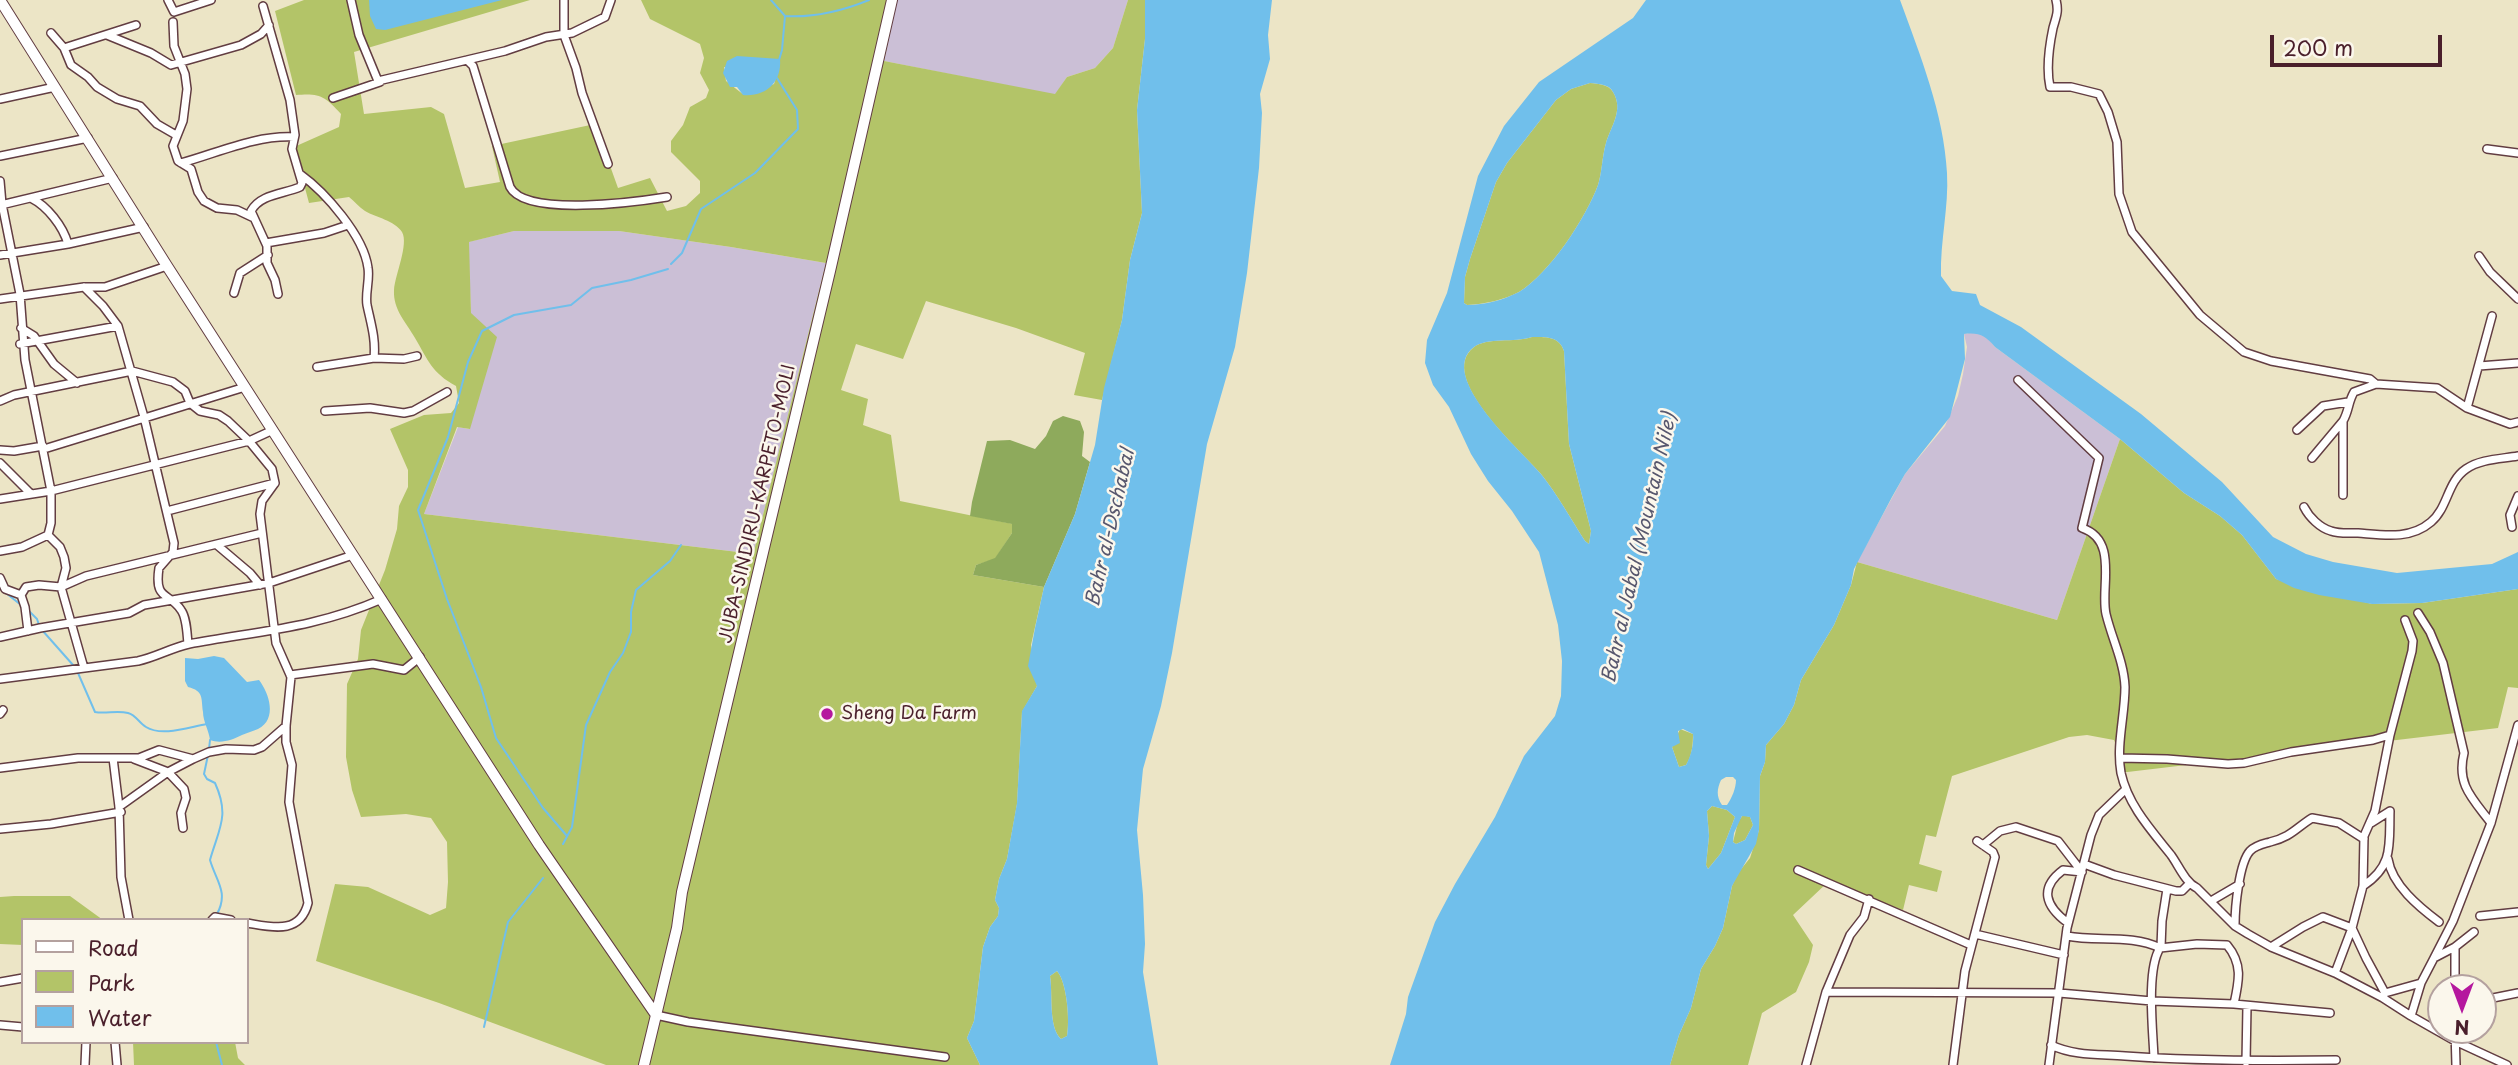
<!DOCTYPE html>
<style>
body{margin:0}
#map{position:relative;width:2518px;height:1065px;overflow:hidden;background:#ece5c6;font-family:"Playpen Sans",sans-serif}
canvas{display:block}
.legend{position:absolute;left:21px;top:918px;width:228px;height:126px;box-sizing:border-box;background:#fbf7ec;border:2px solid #b4a19f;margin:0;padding:9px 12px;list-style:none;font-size:21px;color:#4a1f2b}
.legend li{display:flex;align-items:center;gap:14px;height:35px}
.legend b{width:35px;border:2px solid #b4a19f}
.north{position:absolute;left:2427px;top:974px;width:70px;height:70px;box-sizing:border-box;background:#fbf7ec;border:2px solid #b4a19f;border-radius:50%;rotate:180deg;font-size:19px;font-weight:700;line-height:28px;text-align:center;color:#4a1f2b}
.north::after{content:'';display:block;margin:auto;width:24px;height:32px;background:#b5179e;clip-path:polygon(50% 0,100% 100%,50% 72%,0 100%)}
.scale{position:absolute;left:2270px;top:35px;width:172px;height:32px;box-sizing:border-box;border:4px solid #4a1f2b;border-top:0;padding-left:9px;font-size:21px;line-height:24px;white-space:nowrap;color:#4a1f2b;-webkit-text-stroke:5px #fbf7ec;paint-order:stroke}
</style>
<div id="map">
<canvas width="2518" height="1065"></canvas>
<ul class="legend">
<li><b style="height:9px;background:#fff"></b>Road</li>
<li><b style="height:19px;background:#b3c468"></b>Park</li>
<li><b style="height:19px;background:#70bfeb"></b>Water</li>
</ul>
<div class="north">N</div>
<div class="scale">200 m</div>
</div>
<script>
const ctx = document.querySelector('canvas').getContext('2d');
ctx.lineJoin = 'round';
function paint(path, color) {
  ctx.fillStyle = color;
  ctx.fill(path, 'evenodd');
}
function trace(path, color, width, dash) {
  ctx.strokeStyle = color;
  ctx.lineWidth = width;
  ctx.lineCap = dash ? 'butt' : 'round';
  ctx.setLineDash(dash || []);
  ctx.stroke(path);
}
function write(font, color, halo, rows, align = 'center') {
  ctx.font = font + ' "Playpen Sans",sans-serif';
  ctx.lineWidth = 5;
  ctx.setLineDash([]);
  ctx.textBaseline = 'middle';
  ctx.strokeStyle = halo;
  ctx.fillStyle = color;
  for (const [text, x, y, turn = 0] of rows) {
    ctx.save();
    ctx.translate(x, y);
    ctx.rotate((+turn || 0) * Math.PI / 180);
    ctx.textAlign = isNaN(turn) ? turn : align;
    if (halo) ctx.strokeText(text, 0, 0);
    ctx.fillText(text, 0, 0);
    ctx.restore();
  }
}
paint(new Path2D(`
 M897 0H1128L1113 48 1095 68 1067 77 1055 95 884 61Z
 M514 231H619L731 247 826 263 754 551 746 553 424 514 458 427 469 429 471 313 468 242Z
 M1974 332 1987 337 1995 347 2120 439 2057 620 1857 562 1905 474 1945 426 1958 396 1963 374 1967 347 1964 334Z`), '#cbbfd6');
paint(new Path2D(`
 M304 0H530L354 52 364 114 431 107 444 114 465 188 500 182 492 146 595 124 618 188 650 178 667 211 686 206 700 193V181L671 152V141L683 125 690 107 706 98 709 90 700 73 704 58 700 44 650 19 641 0H897L884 61 1055 94 1067 77 1095 68 1113 48 1128 0H1145V39L1137 110 1142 213 1130 260 1122 320 1102 400 1074 395 1085 353 1016 328 926 301 903 359 856 344 841 390 868 399 863 425 891 435 900 501 1013 524 1012 533 995 559 976 565 973 575 1044 587 1031 645 1037 686 1022 712 1017 804 1007 859 999 879 995 900 999 908 998 916 990 927 983 947 974 1021 967 1038 980 1065H606L439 1003 316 961 335 884 368 887 430 915 446 908 448 882 447 842 431 818 406 814 361 817 352 790 346 757 347 684 358 659 361 630 385 570 397 529 399 506 408 487V470L390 429 424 415 451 413 459 403 456 386C432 373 428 360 415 338 406 322 393 310 394 290 395 275 409 244 402 232 394 220 377 218 365 211 359 207 354 201 349 197L309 203 294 147 339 127 341 114C325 96 320 93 296 95L275 11ZM724 67 775 81 774 84 744 95 726 81ZM514 231H619L731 247 826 263 754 551 746 553 424 514 457 427 470 429 497 337 471 313 469 242Z
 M1590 83C1599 84 1608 84 1613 92 1624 110 1611 126 1606 143 1602 157 1602 172 1598 185 1586 218 1549 274 1519 292 1504 300 1485 304 1467 305L1464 303 1465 277 1470 259 1496 182 1507 163 1556 100 1571 89Z
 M1532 337C1546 337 1559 336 1564 351L1569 444 1591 531 1589 544 1585 541C1571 519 1557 494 1541 474 1523 452 1435 377 1474 347 1487 337 1514 343 1532 337Z
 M2120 439 2184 493 2220 516 2242 535 2276 579 2372 604 2422 603 2518 589V688L2508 687 2498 728 2119 773 2118 750 2114 740 2087 735 2069 737 1952 776 1936 837 1926 835 1919 864 1942 871 1937 892 1909 885 1903 910 1828 882 1793 915 1813 945 1809 962 1796 992 1762 1013 1748 1065H1670L1679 1035 1691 1008 1701 969 1715 946 1723 928 1732 886 1738 873 1750 858 1759 830 1760 776 1765 762 1766 745 1784 724 1794 705 1801 680 1834 625 1851 585 1857 562 2057 620Z
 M1680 729 1693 734C1693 745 1692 756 1686 765L1679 767 1672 747Z
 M1712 806 1727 810 1735 817 1721 853 1708 869 1706 865 1709 836 1707 811Z
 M1743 815 1750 817 1753 825 1745 840 1736 844 1733 842 1738 822Z
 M14 896H70L103 920H23V945L0 944V897Z
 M1057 971C1067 982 1070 1021 1067 1036L1061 1039C1048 1027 1053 993 1050 976Z
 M133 1042H235L238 1058 245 1065H134Z`), '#b3c468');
paint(new Path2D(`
 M1063 416 1080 421 1084 432 1082 456 1090 462 1075 514 1044 587 973 575 976 565 995 558 1012 533V524L970 516 972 502 987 441 1010 440 1035 449 1046 436 1053 421Z`), '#8eaa5c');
paint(new Path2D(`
 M369 0H502L385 30 376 29 370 16Z
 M1145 0H1272L1268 35 1270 59 1260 94 1262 113 1259 168 1247 273 1235 347 1207 444 1172 653 1161 706 1143 769 1137 830 1143 895 1145 944 1143 972 1158 1065H980L967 1038 974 1021 983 947 990 927 998 916 999 908 995 900 999 879 1007 859 1017 803 1022 711 1037 686 1028 666 1035 628 1044 587 1075 514 1095 445 1104 388 1122 320 1130 260 1142 213 1137 110 1145 39ZM1057 971C1067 982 1070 1021 1067 1036L1061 1039C1048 1027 1053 993 1050 976Z
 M1646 0H1900C1920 55 1944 114 1947 173 1949 207 1940 241 1941 276L1952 291 1976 294 1980 305 2021 327 2141 414 2222 482 2273 537 2306 554 2333 562 2397 573 2492 564 2518 552V589L2422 603 2372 604 2319 595 2294 588 2276 579 2242 535 2220 516 2184 493 2120 439 1995 347C1986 336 1979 332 1964 334L1965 359 1950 417 1905 474 1892 497 1854 569 1851 585 1834 625 1801 680 1794 705 1784 724 1766 745 1765 762 1760 776 1759 830 1756 844 1732 886 1723 928 1715 946 1701 969 1691 1008 1679 1035 1670 1065H1390L1406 1014 1408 997 1435 922 1455 884 1495 817 1524 756 1555 716 1561 696 1562 661 1558 625 1539 552 1512 511 1488 481 1471 454 1449 407 1433 385 1425 363 1427 340 1447 293 1478 176 1504 126 1539 82 1633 18ZM1590 83C1599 84 1609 84 1613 92 1624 110 1611 126 1606 143 1602 157 1602 172 1598 185 1586 218 1549 274 1519 292 1503 300 1485 305 1467 305L1464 303 1465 277 1470 259 1496 182 1507 163 1556 100 1571 89ZM1532 337C1546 337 1559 336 1564 351L1569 444 1591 531 1589 544 1585 541C1571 519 1557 494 1541 474 1523 452 1435 376 1474 347 1487 337 1514 343 1532 337ZM1683 729 1693 734C1694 744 1691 756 1686 765L1679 767 1672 747 1680 743 1678 731ZM1726 777H1733L1736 780C1736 788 1732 798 1727 805H1722C1716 796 1717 789 1721 780ZM1712 806 1727 810 1735 817 1721 853 1708 869 1706 865 1709 836 1707 811ZM1742 816 1750 817 1753 825 1745 840 1736 844 1733 842 1734 833Z
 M737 56 780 59C782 82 766 97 743 95L737 87H730L723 73 727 61Z
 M214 656 224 658 247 682 259 680C269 693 278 719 258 729 253 731 247 733 242 735 232 740 221 744 210 740 209 731 203 721 203 712 201 698 204 691 188 687L185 681V658L198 659Z`), '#70bfeb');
trace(new Path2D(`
 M771 0 785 16C815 18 842 11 869 0
 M779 60 782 50 785 16
 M671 264 682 253 701 209 755 173 798 129 797 110 777 78
 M6 593 21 605
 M28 610 37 619 39 625
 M42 630 73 665
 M78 673 95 712C106 714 117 710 128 713 136 715 139 723 146 727 162 737 189 727 207 724
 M209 749 210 740
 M208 755 204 774 207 779 215 783C230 816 219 828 210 860 216 881 229 892 217 914
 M567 836 543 808 496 738 481 687 447 599 418 510 448 437 468 362 482 331 514 315 571 305 592 288 631 280 668 269
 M563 844 572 827 586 725 610 672 623 653 631 632V612L636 590 670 561 681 545
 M484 1027 508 922 543 878
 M216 1042 222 1065`), '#70bfeb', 2);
const minor = new Path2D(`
 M168 0 174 12 211 0
 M351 0 359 35 378 81 467 60 473 66 510 187C525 217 636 202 667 197
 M564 0V35L576 68 582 93 608 164
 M2056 0C2059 12 2056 17 2053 28 2049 47 2046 68 2050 87H2071L2099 94 2108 112 2117 142 2119 194 2132 232 2200 315 2244 352 2271 361 2370 379 2376 384 2437 388 2467 408 2510 424 2518 422
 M263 6 290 100 295 135 292 149 302 183 300 187C284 194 260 194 251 211L267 246V263L275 280 278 294
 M173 22 174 46 185 74 187 89 183 121 173 146 178 161 191 169 198 192 204 201 217 208 237 210 254 218
 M51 33 64 48 71 65 88 77 97 87 117 99 140 106 157 124 176 135
 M107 35 151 53 171 65 241 45 261 34 269 25
 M64 48 136 25
 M467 60 505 51 546 37 572 33 605 17 611 0
 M333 98 380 82
 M0 99 55 87
 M2487 149 2518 153
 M0 156 88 138
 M181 163C218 153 255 135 294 137
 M300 174C325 192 364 236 368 268 370 280 365 293 367 305 371 324 376 339 374 358
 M0 181 2 204 20 294 25 360 51 491 0 499
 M31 198C47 206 63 226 68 244
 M1 205 113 178
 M266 243 324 233 348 225
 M0 255 68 244 144 227
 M2479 256 2490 272 2518 299
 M84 287 103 306 118 326 144 417 174 543 173 552 159 568C154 601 169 592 181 610 187 618 187 635 188 644
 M234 293 240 273 268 255
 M0 299 84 287H105L167 266
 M21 328 34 336 54 364 77 383
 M20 344 118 326
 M2479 366 2518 363
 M317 367 374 358 404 359 417 356
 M2018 380 2099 458 2082 528C2119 540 2100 588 2106 614 2112 639 2124 662 2125 687 2125 715 2116 745 2121 773 2128 805 2151 830 2171 855 2179 866 2185 882 2197 888L2235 926 2248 934 2271 947 2335 973 2383 998 2411 1016 2455 1041 2507 1065
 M0 401 14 395 132 371 173 382 185 391 190 403 200 411 219 415 228 421 249 441 272 469 275 483 262 501 260 514 276 643 291 677 286 726V742L292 765 289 802 308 903C300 935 272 927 247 923
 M2467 408 2492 316
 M325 411 370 408 404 413 413 411 447 392
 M2297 430 2323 406 2348 402
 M44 449 245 387
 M0 450 14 451 43 446
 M2312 458 2343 421
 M0 463 31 494
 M2343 495V421C2349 411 2348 402 2354 392L2376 384
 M2304 507C2309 517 2320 528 2331 531 2339 534 2349 533 2358 533 2383 535 2410 540 2431 522 2448 508 2447 482 2466 469 2480 459 2501 459 2518 456
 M167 511 275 483
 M2512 527 2510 515 2518 496
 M217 545 250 573 260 585
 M0 551 22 547 48 535
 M0 578 5 589 21 595
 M2418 613 2430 632 2443 663 2464 753C2456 785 2473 799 2491 823
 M28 631 25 607 21 595 26 587 39 585 61 587 86 576 262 533
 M0 637 40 628 129 613 144 605 269 583 353 555
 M84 668 61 587 66 568 64 557 60 547 48 535 51 523V491L249 441 273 430
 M290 675 373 664 404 670 420 657
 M0 679 138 661C156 657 171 648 189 644 258 631 316 628 382 599
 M0 714 3 710
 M113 758 119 807 121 877 129 920
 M2120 758 2167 759 2228 764 2244 763 2291 752 2373 740 2390 735
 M134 759 168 772 184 789 186 798 181 813 183 828
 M0 768 78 758H139L159 750 193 759 209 752 226 749 254 750 262 747 286 726
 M119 807 168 772 193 759
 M0 829 51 824 121 812
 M1983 845 2000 831 2016 827 2058 841 2082 872
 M2388 859C2392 885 2419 907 2439 922
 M2084 864 2114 875 2176 891H2182L2189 884
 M1798 870 1971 945
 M2363 886C2394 866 2389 844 2390 811L2371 823
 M2211 901 2240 884
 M2480 916 2518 912
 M212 920 215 917 231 920
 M2068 923C2045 906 2039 888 2063 870L2082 872
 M2235 925C2235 908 2239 863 2250 851 2256 845 2263 844 2270 842 2291 837 2296 828 2312 818L2339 823 2364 839
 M1975 934 2064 955
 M2067 936C2097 942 2131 934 2160 948
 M2161 947 2162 921 2167 889
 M2271 947 2303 927 2323 917 2352 928 2366 958 2385 993 2383 998
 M2455 947V988
 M2434 958 2453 921 2491 823 2518 725
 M2335 973 2352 928 2363 886 2364 836 2375 811 2390 735 2412 651 2413 641 2405 620
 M0 982 23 978
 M1826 992 2059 993 2152 1001 2234 1004 2330 1013
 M2385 993 2421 983
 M2483 1000 2518 993
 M656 1015 688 1022 945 1057
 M2411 1016 2421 983 2434 958 2455 947 2474 932
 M0 1025 23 1027
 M2455 1030 2456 1065
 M115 1042 117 1065
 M2051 1045C2074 1056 2099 1054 2125 1056 2195 1061 2265 1061 2336 1060
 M2154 1058C2153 1031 2146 970 2160 948L2197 944 2227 945C2243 964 2239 981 2234 1004
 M2246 1062 2247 1006
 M85 1065 86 1042
 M1806 1065 1826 992 1850 935 1864 917 1869 899
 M1953 1065 1965 971 1995 857 1993 852 1977 841
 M2049 1065 2067 928 2091 835 2099 815 2126 789`);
const secondary = new Path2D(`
 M0 0 167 266 539 845 656 1015
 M644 1065 677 928 682 892 830 271 892 0`);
trace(minor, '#623d42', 10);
trace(secondary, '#623d42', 12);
trace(minor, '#fff', 7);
trace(secondary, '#fff', 10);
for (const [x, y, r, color] of [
 [827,714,7,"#b5179e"]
]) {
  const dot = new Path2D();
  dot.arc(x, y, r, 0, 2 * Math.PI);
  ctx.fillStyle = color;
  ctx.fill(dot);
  trace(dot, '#fbf7ec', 2.5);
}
write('18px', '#4a1f2b', '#fbf7ec', [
 ["JUBA-SINDIRU-KARPETO-MOLI",758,504,-77]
]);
write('18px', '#4a1f2b', '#fbf7ec', [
 ["Sheng Da Farm",841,714]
], 'left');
write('italic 19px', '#57576e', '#fbf7ec', [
 ["Bahr al-Dschabal",1111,528,-77],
 ["Bahr al Jabal (Mountain Nile)",1640,548,-77]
]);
</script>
